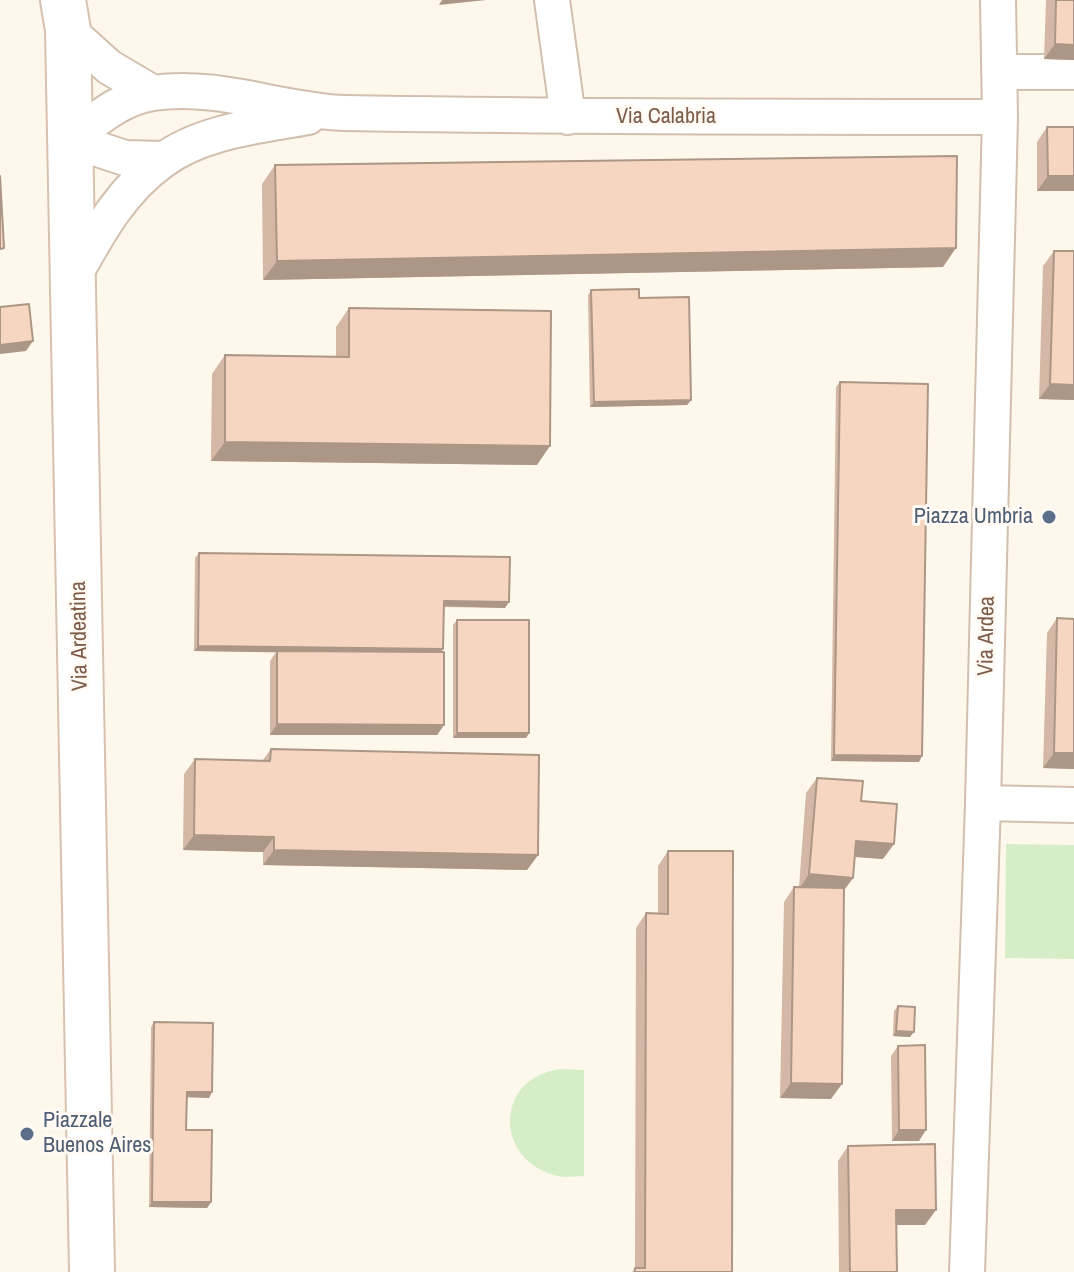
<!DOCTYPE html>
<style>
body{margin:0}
canvas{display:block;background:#fef7eb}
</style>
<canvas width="1074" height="1272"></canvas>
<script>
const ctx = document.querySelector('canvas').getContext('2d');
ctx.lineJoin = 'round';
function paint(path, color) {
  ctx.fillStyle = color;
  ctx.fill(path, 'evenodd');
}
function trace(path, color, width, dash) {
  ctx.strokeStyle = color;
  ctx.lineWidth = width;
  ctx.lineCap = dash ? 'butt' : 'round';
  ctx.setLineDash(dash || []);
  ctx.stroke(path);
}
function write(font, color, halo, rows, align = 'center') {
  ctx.font = font + ' "Archivo Narrow",sans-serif';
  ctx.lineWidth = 6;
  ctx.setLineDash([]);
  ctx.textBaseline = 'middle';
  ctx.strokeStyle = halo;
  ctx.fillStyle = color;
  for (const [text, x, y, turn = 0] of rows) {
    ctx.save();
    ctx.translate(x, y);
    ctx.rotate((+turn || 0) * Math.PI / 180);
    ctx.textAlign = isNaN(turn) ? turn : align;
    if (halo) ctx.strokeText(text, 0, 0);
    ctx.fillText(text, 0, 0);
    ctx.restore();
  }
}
paint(new Path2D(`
 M1006 844 1074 845V959L1005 958Z
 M561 1069 584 1070V1176C576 1176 566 1178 558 1176 493 1161 494 1077 561 1069Z`), '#d6eec7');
const street = new Path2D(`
 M552 0 568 117
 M68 30 109 67 153 93
 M999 72H1074
 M70 140C96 120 120 98 153 93 217 83 282 111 345 113 563 117 781 117 1000 117
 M70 140 125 158 164 159
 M73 278C97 235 120 191 162 161 202 131 260 126 308 117
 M983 803 1074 805
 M967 1272 983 803 1000 117 998 0`);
const secondary = new Path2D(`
 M63 0 68 30 92 1272`);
trace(street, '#d3bfae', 38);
trace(secondary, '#d8c1ae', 48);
trace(street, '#fff', 34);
trace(secondary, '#fff', 44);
paint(new Path2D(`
 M1046 0H1074V60L1044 59Z
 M1047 127 1074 191H1037V142Z
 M275 165 943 267 263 280 262 184Z
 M1054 251H1074V400L1039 399 1043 266Z
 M591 290 639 298 691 400 687 405 590 407 588 295Z
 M349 308 537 465 211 461 212 374 225 355 336 357V327Z
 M840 382 919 762 831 761 836 387Z
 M199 553 505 608 443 607 441 652 444 725 437 735H270V661L276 652 194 651 195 558Z
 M1057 618 1074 619V769L1043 768 1047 633Z
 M457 620 529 733 526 738H453V625Z
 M271 749 538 855 527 870 263 865V852L183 850 184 774 195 759 263 760Z
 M817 778 861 801 883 859 854 857 853 878 844 890 831 1099 780 1098 784 902 794 887H799L806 793Z
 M668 851 732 1272H632L635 1268 636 928 646 913H658V866Z
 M898 1006 910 1037 893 1036 894 1011Z
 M154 1022 209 1098 187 1097 186 1130 211 1202 207 1208 149 1207 151 1027Z
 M898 1046 919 1141H892L891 1056Z
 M848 1146 925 1225H896L897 1272H839L838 1161Z`), '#d4b8a5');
paint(new Path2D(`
 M442 0H486L439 5Z
 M1055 44 1074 45V60L1044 59Z
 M1048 176H1074V191H1037Z
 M956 248 943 267 263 280 277 261Z
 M33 341 26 351 0 354V345Z
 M1050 384 1074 385V400L1039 399Z
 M691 400 687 405 590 407 594 402Z
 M225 442 550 446 537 465 211 461Z
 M444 601 509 602 505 608 440 606Z
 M198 646 443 649 439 655 194 651Z
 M277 724 444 725 437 735H270Z
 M457 733H529L526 738H453Z
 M1054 753H1074V769L1043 768Z
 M834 755 922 756 919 762 831 761Z
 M194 835 274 837 263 852 183 850Z
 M856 841 894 844 883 859 845 856Z
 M274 850 538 855 527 870 263 865Z
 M809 874 853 878 842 893 799 889Z
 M896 1031 914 1032 910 1037 893 1036Z
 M791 1083 842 1084 831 1099 780 1098Z
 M187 1092H212L209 1098 183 1097Z
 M899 1130H926L919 1141H892Z
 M152 1202H211L207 1208 149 1207Z
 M896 1210H936L925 1225H885Z`), '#ac9686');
const building = new Path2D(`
 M1056 0H1074V45L1055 44Z
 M1047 127H1074V176H1048Z
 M957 156 956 248 277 261 275 165Z
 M0 176 4 248 0 249Z
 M1054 251H1074V385L1050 384Z
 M639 289V298L689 297 691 400 594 402 591 290Z
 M29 304 33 341 0 345V307Z
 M349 308 551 311 550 446 225 442V355L349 357Z
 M840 382 928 384 922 756 834 755Z
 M199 553 510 557 509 602 444 601 443 649 198 646Z
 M1057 618 1074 619V753H1054Z
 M457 620H529V733H457Z
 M277 651 444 652V725L277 724Z
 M271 749 539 755 538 855 274 850V837L194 835 195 759 270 761Z
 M817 778 863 781 861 801 897 804 894 844 856 841 853 878 809 874Z
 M668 851H733L732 1272H635V1268H645L646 913 668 914Z
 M794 887 844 888 842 1084 791 1083Z
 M898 1006 915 1007 914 1032 896 1031Z
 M154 1022 213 1023 212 1092H187L186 1130H212L211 1202H152Z
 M925 1045 926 1130H899L898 1046Z
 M935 1144 936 1210H896L897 1272H850L848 1146Z`);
paint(building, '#f6d6c0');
trace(building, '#ac9686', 2);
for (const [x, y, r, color] of [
 [1049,517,8,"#5c6f8a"],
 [27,1134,8,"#5c6f8a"]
]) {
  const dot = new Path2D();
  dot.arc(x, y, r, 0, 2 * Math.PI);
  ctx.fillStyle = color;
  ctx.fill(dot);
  trace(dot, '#fffaf3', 3);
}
write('22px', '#7d5d4a', '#fffaf3', [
 ["Via Calabria",666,117],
 ["Via Ardeatina",80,636,-91],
 ["Via Ardea",987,636,-89]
]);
write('22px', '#4e5e75', '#fffaf3', [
 ["Piazza Umbria",1033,517],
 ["Piazzale",43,1121,"left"],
 ["Buenos Aires",43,1146,"left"]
], 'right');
</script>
